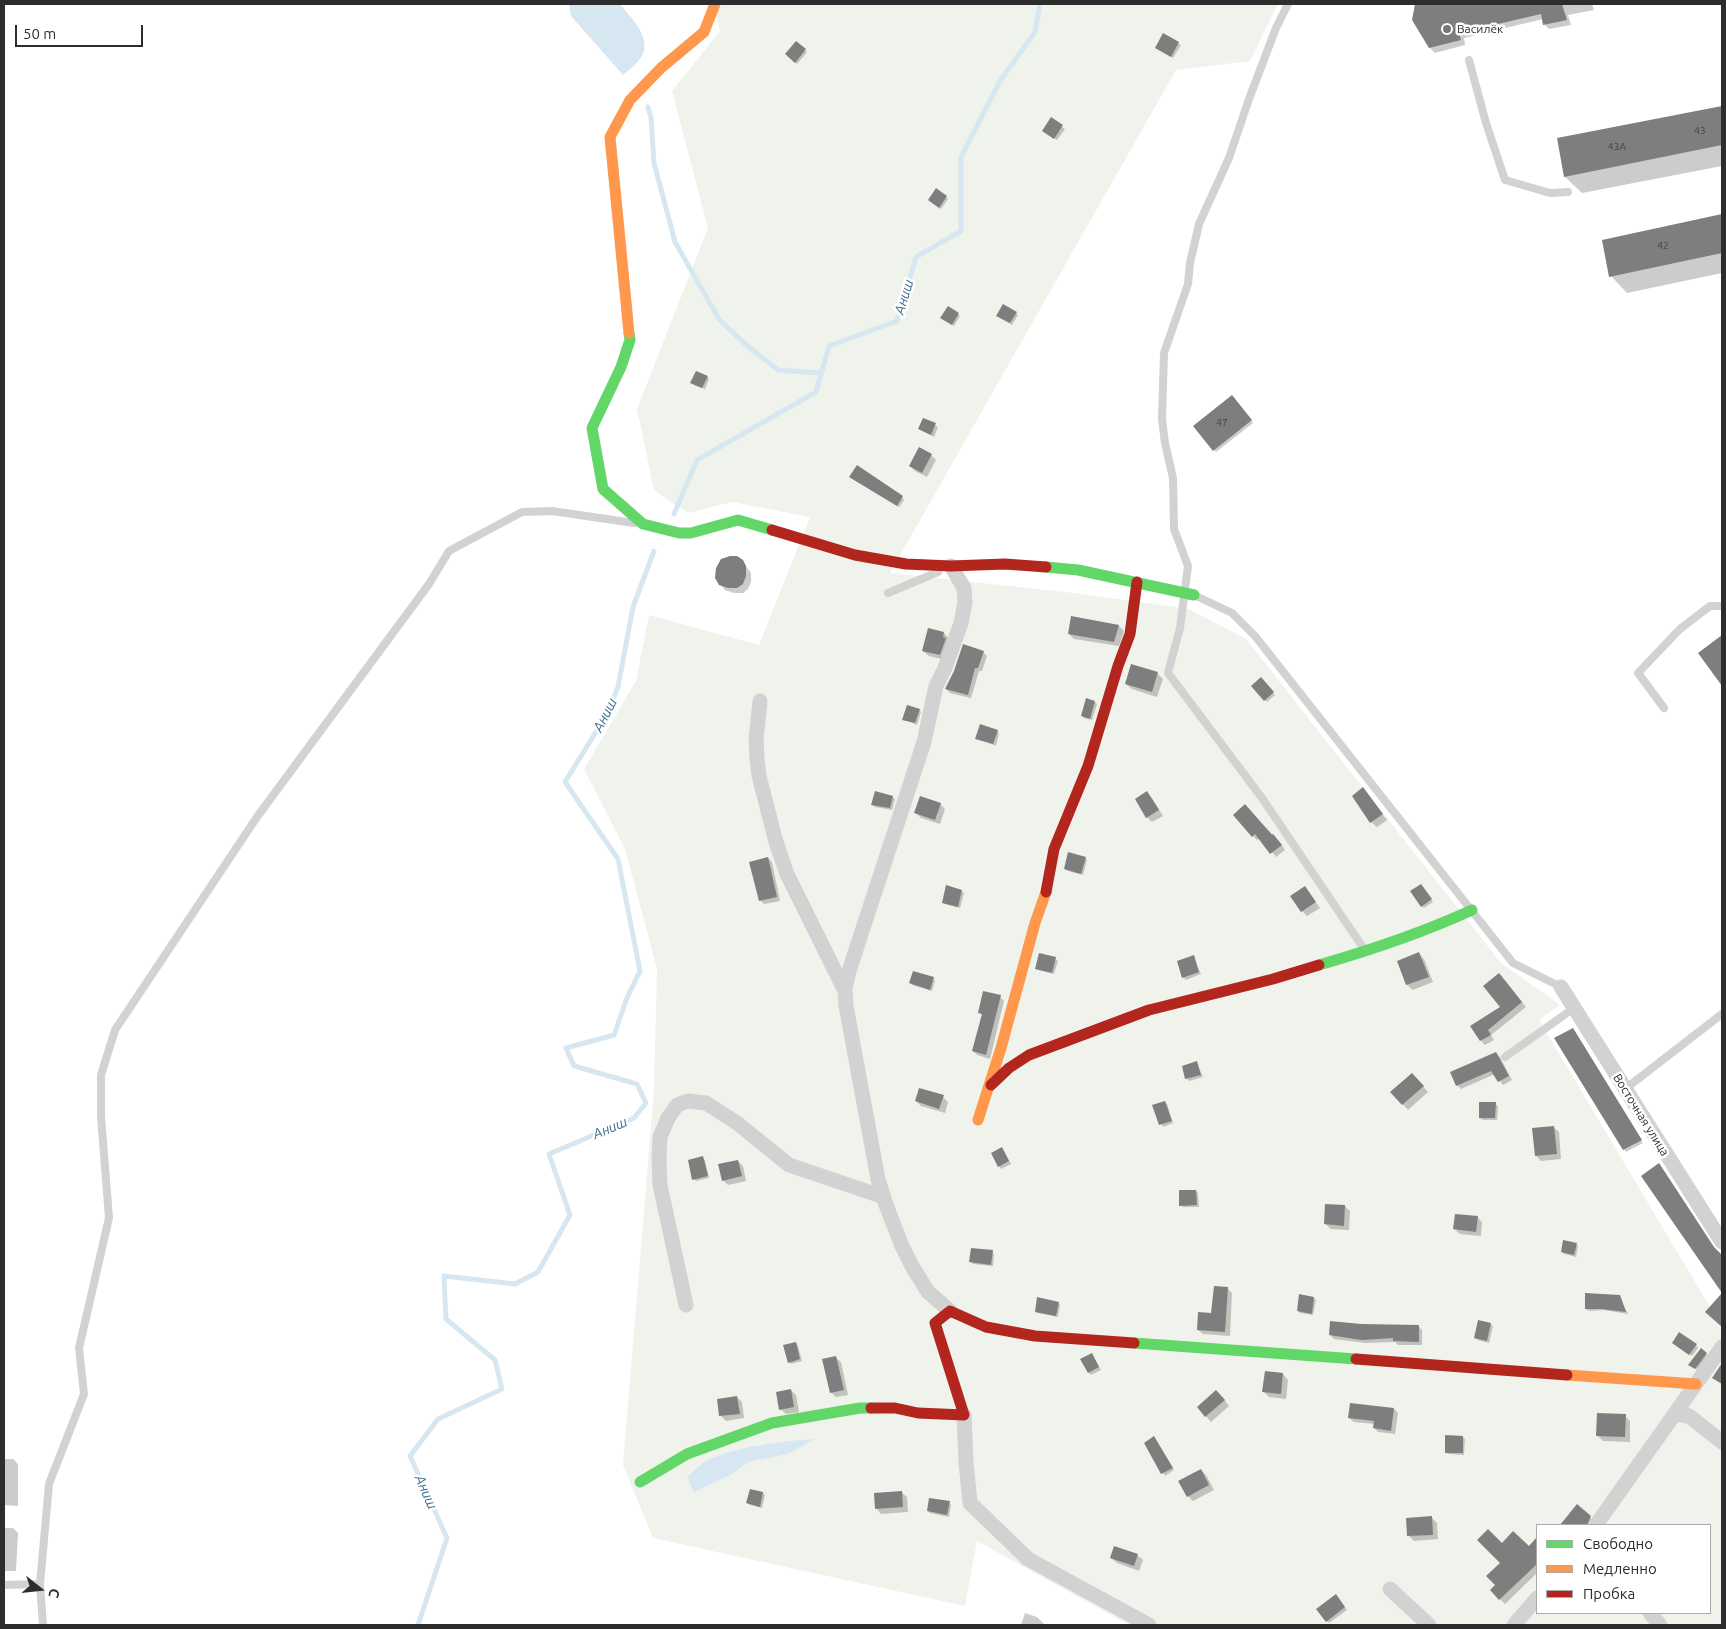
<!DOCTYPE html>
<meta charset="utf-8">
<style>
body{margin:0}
#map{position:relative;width:1726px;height:1629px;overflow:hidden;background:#fff;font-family:Ubuntu,sans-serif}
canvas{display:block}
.frame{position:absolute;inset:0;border:5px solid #2d2d2d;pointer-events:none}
.legend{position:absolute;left:1536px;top:1524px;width:175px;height:90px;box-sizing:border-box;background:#fff;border:1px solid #ababab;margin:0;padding:6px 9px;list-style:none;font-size:15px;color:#2d2d2d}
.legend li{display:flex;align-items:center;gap:10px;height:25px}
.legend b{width:25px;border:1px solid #ababab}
.north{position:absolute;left:15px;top:1564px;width:50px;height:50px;-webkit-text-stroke:4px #fff;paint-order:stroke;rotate:106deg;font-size:14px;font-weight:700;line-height:20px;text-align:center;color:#2d2d2d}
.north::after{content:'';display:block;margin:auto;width:18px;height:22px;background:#2d2d2d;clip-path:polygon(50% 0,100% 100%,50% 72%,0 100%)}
.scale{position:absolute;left:15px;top:25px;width:128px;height:22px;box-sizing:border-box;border:2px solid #2d2d2d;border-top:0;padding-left:6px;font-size:15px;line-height:18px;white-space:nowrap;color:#2d2d2d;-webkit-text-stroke:4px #fff;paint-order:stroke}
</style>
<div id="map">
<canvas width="1726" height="1629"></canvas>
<div class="frame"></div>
<ul class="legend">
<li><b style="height:6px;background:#63d668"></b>Свободно</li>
<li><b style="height:6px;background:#ff974d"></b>Медленно</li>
<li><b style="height:6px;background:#b3261e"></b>Пробка</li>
</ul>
<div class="north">С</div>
<div class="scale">50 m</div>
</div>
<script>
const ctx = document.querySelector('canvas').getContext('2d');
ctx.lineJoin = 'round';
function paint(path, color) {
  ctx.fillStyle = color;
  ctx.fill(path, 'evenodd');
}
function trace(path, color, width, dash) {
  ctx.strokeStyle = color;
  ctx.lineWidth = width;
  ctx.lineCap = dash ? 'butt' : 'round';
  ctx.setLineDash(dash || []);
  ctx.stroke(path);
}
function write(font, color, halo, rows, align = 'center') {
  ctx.font = font + ' Ubuntu,sans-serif';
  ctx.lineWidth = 5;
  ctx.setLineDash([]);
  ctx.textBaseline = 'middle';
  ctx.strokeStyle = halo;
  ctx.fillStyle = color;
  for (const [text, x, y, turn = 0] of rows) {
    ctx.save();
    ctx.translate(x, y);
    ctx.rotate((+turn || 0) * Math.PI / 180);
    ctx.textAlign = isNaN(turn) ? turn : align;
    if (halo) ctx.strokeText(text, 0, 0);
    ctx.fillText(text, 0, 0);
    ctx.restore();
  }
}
paint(new Path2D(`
 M713 4H1278L1250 61 1176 70 890 573 1074 593 1189 609 1246 639 1501 963 1560 1005 1539 1020 1722 1327V1625H1129L977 1541 965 1606 653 1538 623 1465 654 1089 657 969 625 849 584 769 636 681 649 615 759 645 810 517 732 502 688 513 654 490 637 409 708 228 672 91 720 31ZM1537 1525H1710V1613H1537Z`), '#f0f3eb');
paint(new Path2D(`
 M569 4H620C630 17 648 33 644 51 642 60 630 69 623 75L571 16Z
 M814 1439 788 1454 748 1462 732 1474 694 1492 687 1477C693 1472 698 1466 705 1462 730 1447 785 1441 814 1439Z`), '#d7e7f1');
paint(new Path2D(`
 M1416 4H1592L1594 10 1568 15 1571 25 1549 29 1544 24 1543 19 1464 38 1465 45 1435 53 1430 48 1413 19Z
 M1164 35 1181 45 1173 58 1159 50Z
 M796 43 807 52 797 64 786 54Z
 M1722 107V166L1582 193 1565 177 1558 139Z
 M1051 119 1065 129 1057 140 1046 133Z
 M946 197 948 199 941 209 931 202Z
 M1722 215V273L1627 293 1611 276 1604 241Z
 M1016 313 1018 315 1012 325 1000 318Z
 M958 314 960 316 954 326 944 320Z
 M707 377 709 379 705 389 694 385Z
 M1234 398 1253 423 1216 452 1195 426Z
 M924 419 938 427 934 437 919 429Z
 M931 455 936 460 927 477 915 471 910 466Z
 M853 479 902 497 904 500 899 507Z
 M742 561 751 573V582L748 589 743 593H734L725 590 720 584Z
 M1119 626 1124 631 1119 646 1074 639 1069 634Z
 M944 633 949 638 945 660 929 656 923 651Z
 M983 652 987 656 982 671H979L971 698 950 693 946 689 955 672Z
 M1157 673 1163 679 1157 697 1132 689 1126 684Z
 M1261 679 1275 695 1267 702 1253 686Z
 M1095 702 1097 704 1092 720 1084 718 1082 716Z
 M919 710 921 712 917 725 904 719Z
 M997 731 999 733 996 746 977 738Z
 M1363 789 1387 820 1377 827 1371 822Z
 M1147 793 1152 798 1163 816 1152 822 1147 817Z
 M892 797 895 799 892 810 875 807 873 805Z
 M940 804 945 809 940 824 921 818 916 813Z
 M1250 811 1278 840 1285 850 1276 857 1260 838 1257 840 1253 836Z
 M768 858 772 862 780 901 764 904 760 900Z
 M1085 858 1087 860 1083 875 1068 871 1065 869Z
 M1423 887 1433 902 1424 908 1422 906Z
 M1305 888 1320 908 1307 916 1302 911Z
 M962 891 964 893 960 908 945 904 943 902Z
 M1419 954 1424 959 1433 982 1413 990 1407 985 1399 961Z
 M1193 957 1201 974 1186 980 1183 977Z
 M1055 958 1058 961 1054 974 1039 970 1036 968Z
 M933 978 935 981 932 991 912 985 910 983Z
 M1504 979 1526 1007 1491 1035 1494 1040 1485 1045 1481 1041 1502 1007Z
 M1000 997 1004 1001 990 1059 977 1055 973 1051 983 1016 979 1012Z
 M1575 1032 1643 1143 1626 1152 1556 1039Z
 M1496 1053 1500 1057 1512 1080 1503 1085 1495 1074 1461 1089 1457 1085Z
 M1197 1063 1203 1077 1189 1081 1187 1079 1183 1067Z
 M1418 1080 1428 1092 1408 1110 1392 1092Z
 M943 1097 948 1102 945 1113 921 1106 916 1101Z
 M1165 1102 1167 1104 1173 1123 1163 1127 1154 1106Z
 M1495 1104 1498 1106 1497 1120H1483L1480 1118Z
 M1553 1127 1559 1132 1561 1159 1541 1161 1536 1156Z
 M1004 1151 1011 1164 1001 1169 999 1166Z
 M702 1157 705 1160 709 1178 696 1181 694 1179Z
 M738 1161 743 1166 746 1181 728 1185 723 1180Z
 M1196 1191 1198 1193 1199 1207H1183L1181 1205Z
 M1345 1206 1350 1211 1349 1230 1331 1229 1325 1224Z
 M1477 1217 1482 1222 1481 1236 1460 1234 1454 1229Z
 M1576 1244 1578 1246 1576 1257 1564 1254 1562 1252Z
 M992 1252 994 1254 993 1266 973 1264 970 1261Z
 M1227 1288 1232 1293 1230 1336 1203 1334 1198 1330 1213 1314Z
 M1619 1296 1628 1314 1604 1310 1589 1311 1586 1309Z
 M1314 1298 1316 1300 1313 1315 1300 1313 1298 1311Z
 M1058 1303 1060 1305 1058 1317 1038 1313 1036 1311Z
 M1490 1324 1493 1326 1489 1343 1478 1340 1475 1338Z
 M1361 1325 1418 1326 1422 1330V1345H1398L1395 1342 1366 1343 1334 1339 1330 1335Z
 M796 1343 798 1346 802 1361 791 1364 789 1362Z
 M1676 1345H1696L1698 1348 1692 1356Z
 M1092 1354 1101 1370 1091 1375 1089 1373Z
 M1706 1354 1708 1356 1698 1370 1692 1367Z
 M835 1357 841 1362 848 1395 836 1397 831 1392Z
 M1283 1374 1288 1380 1286 1399 1269 1397 1264 1392Z
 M791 1390 796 1395 799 1412 786 1414 780 1409Z
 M737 1397 742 1402 744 1418 726 1421 720 1415Z
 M1222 1397 1229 1406 1211 1422 1198 1407Z
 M1394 1409 1398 1413 1395 1434 1378 1432 1374 1428 1375 1424 1354 1422 1349 1418Z
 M1625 1416 1630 1421V1442L1603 1441 1598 1436Z
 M1462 1437 1465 1439 1464 1455 1449 1454 1446 1452Z
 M1154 1438 1174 1470 1165 1476 1145 1444Z
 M4 1459H13L18 1464V1506L4 1505Z
 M1201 1470 1206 1475 1214 1490 1193 1501 1188 1496Z
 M751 1490 763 1493 765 1495 762 1508 750 1505 747 1503Z
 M901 1492 907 1497 908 1512 881 1514 876 1508Z
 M949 1502 951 1505 949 1517 930 1513 928 1511Z
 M1577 1506 1595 1522 1593 1525H1562Z
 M1432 1518 1437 1523 1438 1539 1414 1541 1409 1536 1407 1520Z
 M4 1528H13L18 1533 16 1571H4Z
 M1537 1539V1573L1505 1604 1491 1590 1497 1585 1502 1563V1545L1529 1547Z
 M1137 1555 1143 1560 1139 1571 1117 1563 1111 1558Z
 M1338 1598 1347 1610 1329 1623 1327 1621Z
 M1025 1613 1037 1617 1045 1625H1021Z`), '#0003');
trace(new Path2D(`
 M648 107 651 117 654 163 675 242 719 319 745 344 778 370 821 373
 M674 514 697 460 816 392 829 346 897 321 916 257 961 231V157L1000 81 1035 32 1040 4
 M418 1625 447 1538 410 1456 438 1419 502 1389 495 1360 446 1319 444 1276 515 1284 538 1272 570 1215 549 1154 634 1118 646 1103 637 1084 574 1066 566 1048 614 1035 627 998 640 971 618 859 565 782 607 714 618 687 633 607 654 551`), '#d7e7f1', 5);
paint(new Path2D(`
 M1415 4H1562L1567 20 1543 25 1541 14 1459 33 1461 40 1429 48 1412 20Z
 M1163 33 1179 42 1171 57 1155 48Z
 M796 41 806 49 795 63 785 54Z
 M1722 106V145L1564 177 1557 138Z
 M1051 117 1063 125 1054 139 1042 131Z
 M936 188 947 196 939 208 928 200Z
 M1722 214V253L1609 277 1602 240Z
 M1003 304 1017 312 1010 323 996 316Z
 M948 306 959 313 952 325 940 318Z
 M696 371 708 376 702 388 690 383Z
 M1232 395 1252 420 1213 451 1193 426Z
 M923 418 936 423 931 435 918 429Z
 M919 447 932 454 922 473 909 466Z
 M857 465 903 496 897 506 849 477Z
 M730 556H737L743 560 746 566V576L743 584 737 588H728L719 585 715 578 716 568 721 559Z
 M1071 616 1119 625 1114 642 1068 634Z
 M928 628 944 632 943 637 946 638 940 655 922 651Z
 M1722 635V686L1698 653Z
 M963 644 984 651 978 668H975L968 695 945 689 954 671Z
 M1131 664 1158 672 1152 692 1125 684Z
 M1261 677 1274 692 1264 701 1251 686Z
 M1086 698 1095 701 1090 719 1081 716Z
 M907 705 920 709 915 723 902 720Z
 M980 724 998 730 993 744 975 739Z
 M1363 787 1383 814 1370 823 1352 796Z
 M875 791 893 796 890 808 871 805Z
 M1147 791 1159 810 1146 818 1135 799Z
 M920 796 941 803 935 820 914 813Z
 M1245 804 1272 835 1273 834 1282 845 1270 854 1255 834 1252 837 1233 815Z
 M1068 852 1086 857 1081 874 1064 869Z
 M768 857 777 897 759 901 749 862Z
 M1421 884 1432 899 1421 907 1410 891Z
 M946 885 962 890 958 907 942 903Z
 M1305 886 1316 902 1301 912 1290 896Z
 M1419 952 1429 977 1406 985 1397 961Z
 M1039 953 1056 957 1052 973 1035 969Z
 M1194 955 1199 972 1182 978 1177 961Z
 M913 971 934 977 930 990 909 983Z
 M1499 973 1522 1002 1488 1030 1491 1035 1480 1041 1470 1026 1500 1007 1483 986Z
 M983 991 1001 995 986 1055 972 1051 982 1014 978 1013Z
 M1573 1028 1642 1140 1623 1150 1554 1038Z
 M1496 1052 1509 1076 1498 1082 1491 1071 1456 1086 1450 1072Z
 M1197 1061 1201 1075 1185 1079 1182 1066Z
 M1412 1073 1424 1086 1402 1105 1390 1092Z
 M919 1088 944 1095 939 1109 915 1101Z
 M1165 1101 1172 1121 1159 1125 1152 1105Z
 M1479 1102H1496L1495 1118H1479Z
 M1554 1126 1557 1154 1535 1156 1532 1128Z
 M1002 1147 1009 1161 998 1167 991 1153Z
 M703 1156 708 1176 692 1180 688 1160Z
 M738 1160 742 1176 722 1181 718 1164Z
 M1659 1163 1714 1247 1722 1255V1293L1641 1176Z
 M1179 1190H1196L1197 1205 1179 1206Z
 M1325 1204 1345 1205 1344 1226 1324 1224Z
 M1455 1214 1478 1216 1476 1232 1453 1229Z
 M1563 1240 1577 1243 1574 1255 1561 1252Z
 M971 1248 993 1250 991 1265 969 1262Z
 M1214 1286 1228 1287 1225 1332 1197 1330 1198 1312 1211 1313Z
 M1585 1293 1620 1295 1626 1312 1601 1309H1585Z
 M1722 1293V1327L1705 1312Z
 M1299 1294 1314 1297 1312 1314 1297 1311Z
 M1037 1297 1059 1302 1056 1316 1035 1312Z
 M1478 1320 1491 1323 1487 1341 1474 1338Z
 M1330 1321 1361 1324 1419 1325V1342L1393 1341V1338L1362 1340 1329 1335Z
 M1679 1332 1697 1344 1689 1355 1672 1343Z
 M796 1342 800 1359 788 1363 783 1345Z
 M1701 1348 1707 1353 1695 1369 1688 1365Z
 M1092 1353 1099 1367 1088 1373 1080 1359Z
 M836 1356 844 1390 830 1393 822 1359Z
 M1722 1363V1384L1712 1378Z
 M1265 1371 1283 1373 1281 1394 1262 1392Z
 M791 1389 794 1407 779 1410 776 1392Z
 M1216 1390 1225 1400 1205 1417 1197 1407Z
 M737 1396 740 1414 719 1416 717 1399Z
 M1350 1403 1394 1408 1391 1431 1373 1428 1374 1421 1348 1418Z
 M1597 1413 1626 1414 1625 1437 1596 1436Z
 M1445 1435 1463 1436V1453H1445Z
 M1154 1436 1173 1468 1161 1474 1144 1443Z
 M1201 1469 1209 1485 1187 1497 1178 1481Z
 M750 1489 763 1492 760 1507 746 1503Z
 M902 1491 903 1507 875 1509 874 1493Z
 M929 1498 950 1501 947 1515 927 1511Z
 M1577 1504 1591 1516 1587 1525H1560Z
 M1432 1516 1433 1535 1407 1536 1406 1518Z
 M1488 1529 1502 1543 1513 1531 1529 1546 1537 1537V1564L1499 1600 1490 1590 1495 1585 1486 1576 1500 1563 1477 1540Z
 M1114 1546 1138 1554 1134 1566 1110 1558Z
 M1336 1594 1345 1607 1326 1622 1316 1609Z`), '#7e7e7e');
trace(new Path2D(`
 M1288 4 1276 28 1249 99 1229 158 1199 224 1190 263 1188 284 1164 353 1162 419 1165 443 1173 478 1174 529 1188 566 1180 628 1168 673 1262 798 1364 949
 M1469 60 1486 123 1505 180 1550 193 1568 192
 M888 593 938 572
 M1194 595 1232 613 1255 636 1513 963 1561 987
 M1664 708 1638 673 1680 629 1710 606H1722
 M1505 1057 1574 1008
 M1625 1089 1722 1014
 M4 1585 40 1584
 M43 1625 40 1584 49 1484 84 1394 79 1348 109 1218 101 1116V1075L115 1030 257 817 429 584 449 551 522 512 552 511 634 523`), '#d2d2d2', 8);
trace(new Path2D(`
 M760 701 756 740 757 759 759 776 776 842 787 874 845 991
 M1561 987 1722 1242
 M686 1305 660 1185 659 1159 660 1137 668 1118 677 1105 688 1101 706 1103 737 1123 789 1165 884 1197
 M950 1311 928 1292 912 1266 902 1246 886 1205 878 1179 846 1006 845 988 849 971 924 742 936 686 945 668 961 623 965 602 964 588 951 566
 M1675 1414 1689 1416 1722 1442
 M964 1415 966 1462 970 1503 1028 1559 1149 1625
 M1596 1525 1722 1347
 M1390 1589 1429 1625
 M1650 1613 1660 1625
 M1514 1625 1537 1598`), '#d2d2d2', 15);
trace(new Path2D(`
 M629 333 630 340 621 367 592 428 603 489 643 524 679 533H691L738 520 772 530
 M1046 567 1078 570 1194 595
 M1319 965C1371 950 1422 933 1472 910
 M1134 1343 1356 1359
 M640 1482 687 1454 772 1423 860 1408H871`), '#63d668', 11);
trace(new Path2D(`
 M629 333 610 137 630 100 661 68 704 32 715 4
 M978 1120 1001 1048 1035 923 1046 892
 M1567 1375 1696 1384`), '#ff974d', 11);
trace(new Path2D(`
 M772 530 855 555 906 564 951 566 1005 564 1046 567
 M1046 892 1054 849 1088 766 1118 666 1130 634 1137 582
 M991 1085 1009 1068 1029 1055 1149 1010 1273 979 1319 965
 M1356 1359 1567 1375
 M871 1408H895L918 1413 964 1415 935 1323 950 1311 986 1327 1035 1336 1134 1343`), '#b3261e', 11);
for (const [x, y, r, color] of [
 [1447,29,5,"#767676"]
]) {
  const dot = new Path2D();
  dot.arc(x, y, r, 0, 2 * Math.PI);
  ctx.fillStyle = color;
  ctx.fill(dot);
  trace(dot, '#fff', 2);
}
write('10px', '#414141', null, [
 ["43",1700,131],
 ["43А",1617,147],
 ["42",1663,246],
 ["47",1222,423]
]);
write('12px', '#2d2d2d', '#fff', [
 ["Василёк",1457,29]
], 'left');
write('12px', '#2d2d2d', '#fff', [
 ["Восточная улица",1641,1115,58]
]);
write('italic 14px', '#3b708e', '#fff', [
 ["Аниш",904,297,-73],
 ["Аниш",605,715,-63],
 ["Аниш",610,1128,-23],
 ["Аниш",426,1492,66]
]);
</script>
